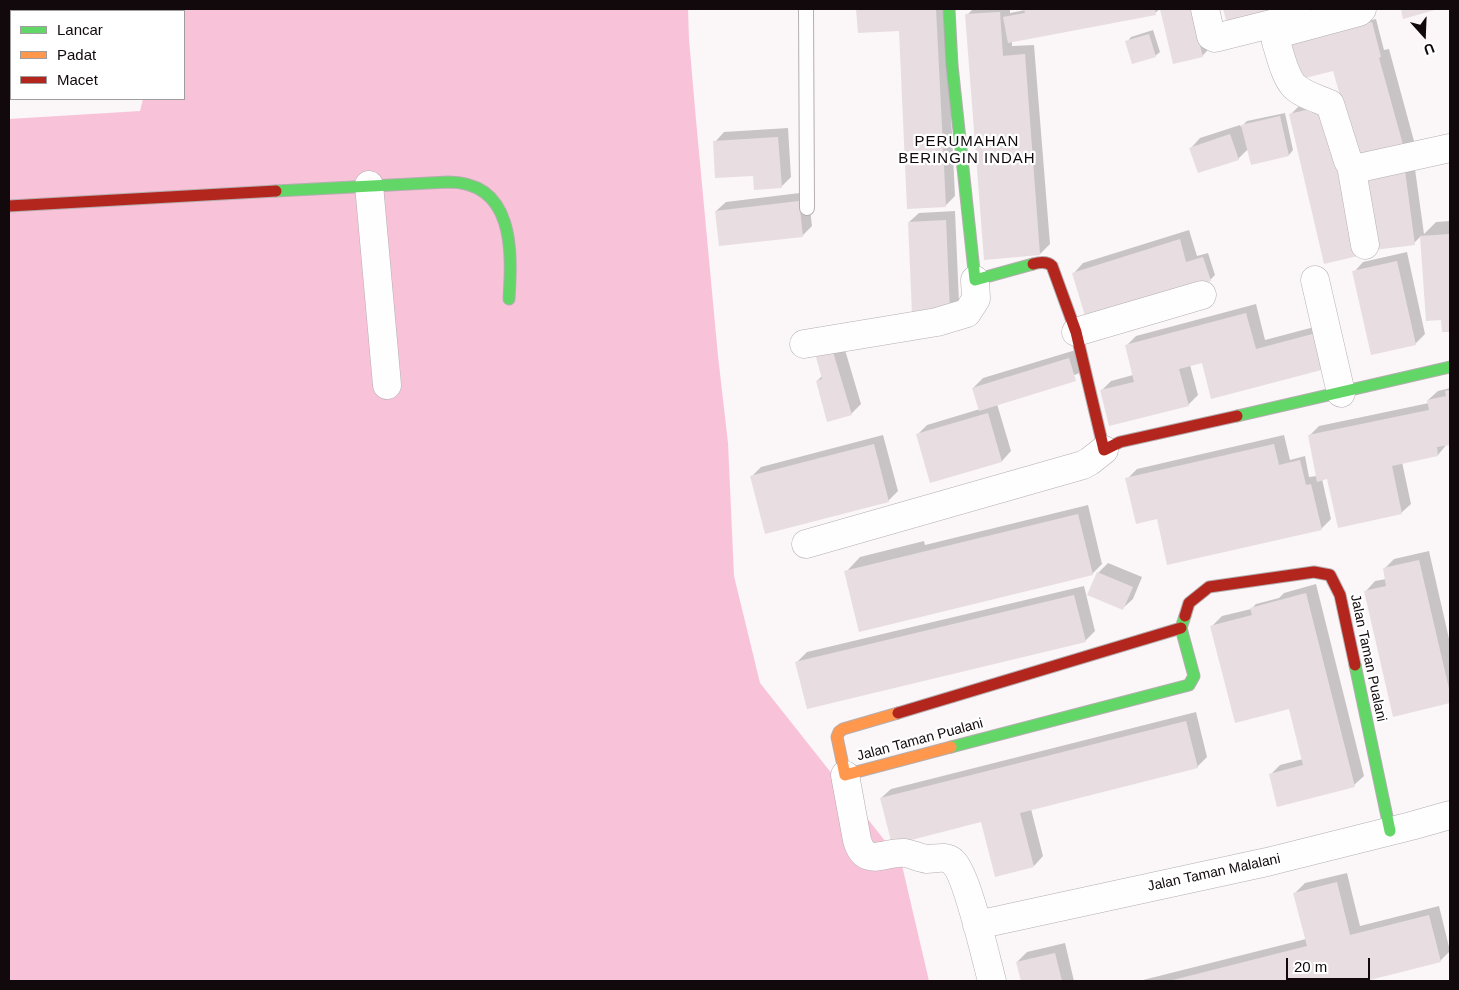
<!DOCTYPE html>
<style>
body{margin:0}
#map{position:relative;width:1459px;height:990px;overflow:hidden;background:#fbf6f8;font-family:Arial,sans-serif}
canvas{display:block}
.frame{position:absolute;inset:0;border:10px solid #11090c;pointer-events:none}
.legend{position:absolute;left:10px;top:10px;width:175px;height:90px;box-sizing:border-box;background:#fff;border:1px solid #a09d9e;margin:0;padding:6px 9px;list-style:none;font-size:15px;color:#11090c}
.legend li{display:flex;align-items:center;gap:10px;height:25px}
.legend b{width:25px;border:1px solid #a09d9e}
.north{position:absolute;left:1399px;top:10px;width:50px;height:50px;-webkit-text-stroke:4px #fff;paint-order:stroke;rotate:160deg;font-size:14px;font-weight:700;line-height:20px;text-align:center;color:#11090c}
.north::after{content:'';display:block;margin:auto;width:18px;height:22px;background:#11090c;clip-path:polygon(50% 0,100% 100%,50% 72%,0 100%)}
.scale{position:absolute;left:1286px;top:958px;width:84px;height:22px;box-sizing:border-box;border:2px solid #11090c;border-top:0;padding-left:6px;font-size:15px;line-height:18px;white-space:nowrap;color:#11090c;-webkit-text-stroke:4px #fff;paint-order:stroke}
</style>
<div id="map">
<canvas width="1459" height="990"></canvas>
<div class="frame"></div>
<ul class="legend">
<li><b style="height:6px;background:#63d668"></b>Lancar</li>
<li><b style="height:6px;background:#ff974d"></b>Padat</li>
<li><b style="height:6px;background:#b3261e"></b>Macet</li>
</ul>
<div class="north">U</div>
<div class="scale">20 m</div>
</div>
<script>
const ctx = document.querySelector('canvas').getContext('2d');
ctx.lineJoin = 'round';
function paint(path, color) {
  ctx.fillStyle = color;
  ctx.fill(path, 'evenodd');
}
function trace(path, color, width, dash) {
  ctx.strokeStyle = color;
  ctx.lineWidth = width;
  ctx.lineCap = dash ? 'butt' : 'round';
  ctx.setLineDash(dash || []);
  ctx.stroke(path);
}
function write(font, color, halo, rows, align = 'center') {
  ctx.font = font + ' Arial,sans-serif';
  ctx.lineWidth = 4.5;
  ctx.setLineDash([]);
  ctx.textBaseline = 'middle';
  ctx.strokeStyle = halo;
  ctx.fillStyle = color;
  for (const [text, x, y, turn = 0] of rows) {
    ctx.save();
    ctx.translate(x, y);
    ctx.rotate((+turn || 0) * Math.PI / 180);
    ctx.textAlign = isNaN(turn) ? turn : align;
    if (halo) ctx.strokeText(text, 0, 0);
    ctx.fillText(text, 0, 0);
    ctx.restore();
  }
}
paint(new Path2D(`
 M168 9H688L689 39 696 120 718 356 728 443 734 576 760 683 901 861 929 981H9V119L140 111 143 99H184V11H168Z`), '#f8c3d9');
paint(new Path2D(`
 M857 9H946L955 196 945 206 901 30 859 32Z
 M973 9H1010V13L1025 10V9H1160L1155 13 1012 40V46L1034 45 1050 244 1040 254 967 15Z
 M1161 9H1197L1207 51 1202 56 1174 62Z
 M1224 9H1295L1229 26Z
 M1376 19 1384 50 1389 49 1414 141 1404 151 1334 69 1293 45 1303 35Z
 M1153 30 1160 52 1155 56 1127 42 1131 37Z
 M1336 96 1371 244 1291 114 1300 105Z
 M1285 113 1293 150 1289 155 1248 149 1238 159 1191 148 1200 138 1240 125 1241 127 1247 121Z
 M788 128 791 177 781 187 754 174 715 142 724 132Z
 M1414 162 1424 234 1436 222 1450 221V330L1443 331 1442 318 1421 236 1414 243 1365 177Z
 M808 192 812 226 802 236 716 211 726 202Z
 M955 211 959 302 914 313 909 222 919 213Z
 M1189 230 1197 256 1208 253 1215 275 1210 280 1074 273 1083 263Z
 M1407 252 1425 334 1415 344 1354 272 1363 262Z
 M1256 304 1265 340 1333 322 1342 356 1202 362 1190 365 1198 395 1188 405 1101 391 1111 381 1133 375 1126 346 1136 336Z
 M843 343 861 404 851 414 817 381 822 376 817 357 827 347Z
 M1079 349 1085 371 997 404 1011 451 1002 461 931 482 917 435 927 425 980 409 973 388 983 378Z
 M1450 388V443L1447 444 1438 455 1402 462 1411 504 1401 513 1328 478 1322 479 1331 519 1321 529 1158 518 1127 479 1137 469 1284 435 1290 460 1305 456 1309 477 1317 476 1309 436 1319 426 1429 403 1428 400 1438 391Z
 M883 435 898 491 888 501 751 477 761 467Z
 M1088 505 1102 564 1092 574 846 572 860 557 924 541 925 545Z
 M1429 551 1450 643V702L1394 715 1366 591 1375 581 1386 579 1384 569 1394 559Z
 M1108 563 1142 577 1133 599 1123 608 1098 573Z
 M1316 584 1364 776 1354 785 1270 775 1280 765 1303 759 1290 707 1212 626 1222 616 1251 609 1256 604 1279 598 1284 593Z
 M1084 586 1095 631 1085 641 797 662 807 652Z
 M1196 712 1207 757 1197 767 1031 809 1043 856 1034 866 982 821 881 798 891 789Z
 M1347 873 1360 926 1439 906 1450 951 1440 961 1359 981H1139L1306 939 1295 893 1305 883Z
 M1065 943 1074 981H1022L1017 962 1027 952Z`), '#0003');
paint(new Path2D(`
 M856 9H936L946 207 907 209 899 31 858 33Z
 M1024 9H1155L1156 15 1008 43 1003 17 1025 13Z
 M1160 9H1191L1203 57 1173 64Z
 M1223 9H1297L1228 27Z
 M1401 9H1438L1403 19Z
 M1000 12 1003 56 1025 54 1040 255 984 260 965 14Z
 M1372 22 1381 57 1379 58 1405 152 1360 165 1333 71 1301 79 1291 45Z
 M1149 34 1156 57 1132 64 1125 41Z
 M1327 105 1362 255 1324 264 1289 114Z
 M1280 116 1289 156 1251 165 1241 125Z
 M1230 134 1239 160 1198 173 1189 148Z
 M778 137 782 188 754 190 753 176 715 178 713 141Z
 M1405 171 1415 245 1374 250 1364 177Z
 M799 201 803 237 719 246 715 211Z
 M946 220 950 313 912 314 908 222Z
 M1450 234V332H1442L1441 320 1426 321 1420 236Z
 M1180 239 1186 262 1203 257 1211 281 1086 319 1072 273Z
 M1397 261 1416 345 1371 355 1352 271Z
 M1246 313 1256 349 1324 331 1333 367 1211 399 1202 363 1179 369 1189 406 1109 426 1100 390 1134 382 1125 345Z
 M833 352 852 415 827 422 816 381 822 379 816 357Z
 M1069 358 1076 381 979 411 972 388Z
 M1450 390V445L1437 447 1438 456 1392 466 1402 514 1338 528 1327 479 1317 482 1308 435 1429 410 1427 400 1446 396 1445 391Z
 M988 413 1002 462 930 483 916 434Z
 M874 444 889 502 765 534 750 476Z
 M1274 444 1279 465 1300 460 1306 485 1311 484 1322 530 1167 565 1157 519 1136 524 1125 478Z
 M1078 514 1093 575 859 632 844 571Z
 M1419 560 1450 693V703L1393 717 1364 591 1386 586 1383 568Z
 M1097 572 1133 587 1123 610 1087 595Z
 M1306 593 1355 787 1277 807 1269 774 1303 765 1289 709 1235 723 1210 626 1252 615 1250 608Z
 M1074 595 1086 642 807 709 795 662Z
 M1186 721 1198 768 1020 813 1034 867 995 877 981 822 892 845 880 798Z
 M1337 882 1350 935 1429 915 1441 962 1366 981H1169L1307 946 1293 893Z
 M1055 953 1062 981H1021L1016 962Z`), '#e8dee2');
const lane = new Path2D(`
 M806 9 807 208`);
const street = new Path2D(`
 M1205 9 1211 36 1215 38 1299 17
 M1362 9 1359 12 1281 33 1276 42C1280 54 1285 77 1294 86 1303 95 1319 99 1330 104L1348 161C1351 166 1353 167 1359 168L1450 148
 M1351 165 1365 245
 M369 185 387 385
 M1315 280 1341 393
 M1076 332 1202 295
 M804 344 937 322 967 313 976 299 975 280
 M806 544 1083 465 1090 461 1104 450
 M845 775 857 840C865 869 885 851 905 853 912 854 919 858 927 859 936 859 946 855 953 862 967 874 986 959 992 981
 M977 925 1267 862 1411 826 1450 815`);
const fast = new Path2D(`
 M949 9 952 65 975 280 1033 264
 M276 191 448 182C515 182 512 252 509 299
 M1237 416 1450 367
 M1355 665 1390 831
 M951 747 1189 685 1194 676 1181 628 1185 616`);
const slow = new Path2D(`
 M898 713 843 729 839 732 837 737 845 775 951 747`);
const jam = new Path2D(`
 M9 206 276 191
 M1033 264C1040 262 1047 261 1052 266L1076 332 1104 450 1120 442 1237 416
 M1185 616 1189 603 1209 587 1314 572 1330 575 1340 595 1355 665
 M898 713 1181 628`);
trace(lane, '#b4aeb0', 16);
trace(street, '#b4aeb0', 29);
trace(fast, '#b4aeb0', 13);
trace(slow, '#b4aeb0', 13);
trace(jam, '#b4aeb0', 13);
trace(lane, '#fefefe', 14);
trace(street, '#fefefe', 28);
trace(fast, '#63d668', 11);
trace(slow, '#ff974d', 11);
trace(jam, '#b3261e', 11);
write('14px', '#11090c', '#fff', [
 ["Jalan Taman Pualani",1368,658,78],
 ["Jalan Taman Pualani",920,740,-15],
 ["Jalan Taman Malalani",1214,873,-12]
]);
ctx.letterSpacing = '1px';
write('15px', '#11090c', '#fff', [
 ["PERUMAHAN",967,142],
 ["BERINGIN INDAH",967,159]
]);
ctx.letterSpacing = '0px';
</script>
